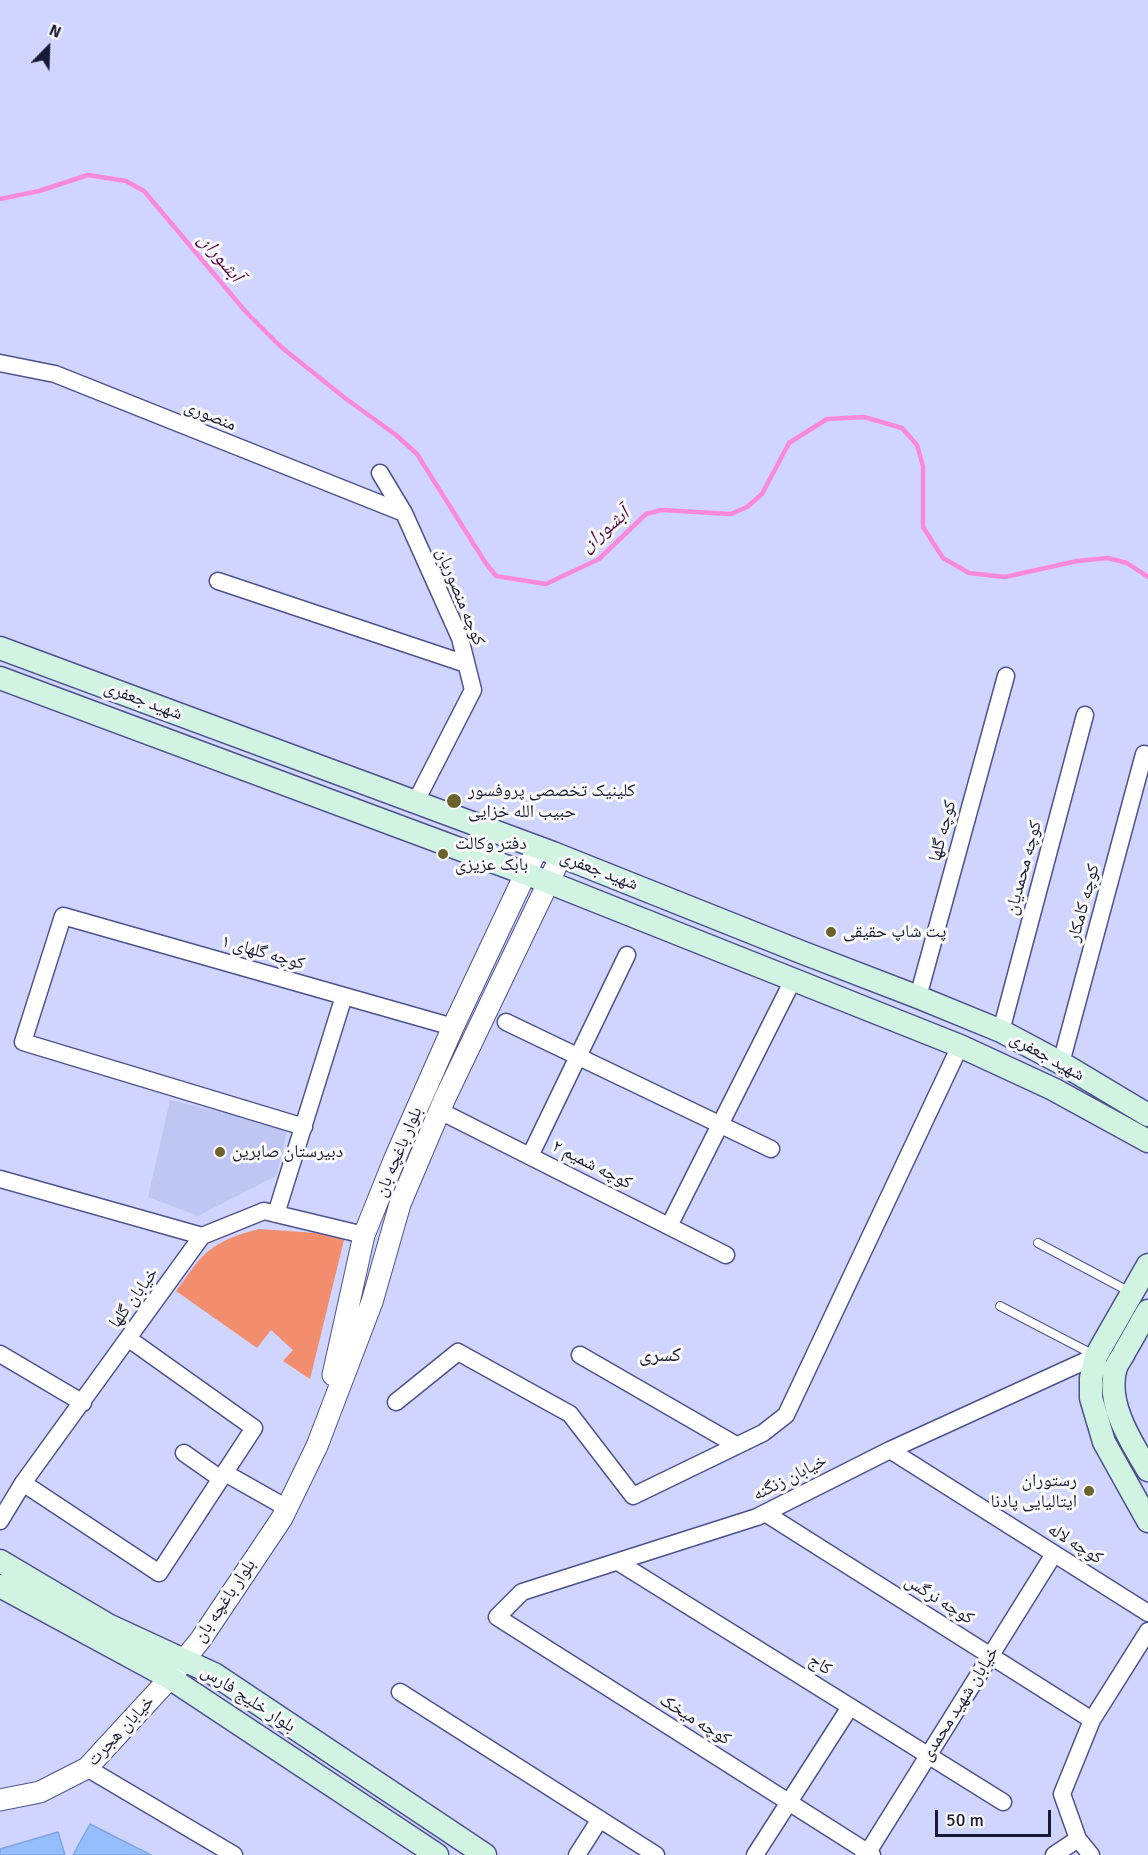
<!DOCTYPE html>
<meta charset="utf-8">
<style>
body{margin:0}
#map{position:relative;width:1148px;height:1855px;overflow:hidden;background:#cfd5ff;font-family:Signika,sans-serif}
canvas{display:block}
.north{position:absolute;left:18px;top:18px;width:60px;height:60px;-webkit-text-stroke:4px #f9f9f9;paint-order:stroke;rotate:23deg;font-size:16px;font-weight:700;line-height:24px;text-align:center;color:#191b34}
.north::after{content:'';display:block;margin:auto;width:21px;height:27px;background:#191b34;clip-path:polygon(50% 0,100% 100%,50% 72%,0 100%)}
.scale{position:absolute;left:935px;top:1810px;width:116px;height:27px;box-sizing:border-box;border:3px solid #191b34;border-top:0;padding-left:8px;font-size:18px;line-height:21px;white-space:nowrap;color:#191b34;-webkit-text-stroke:4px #f9f9f9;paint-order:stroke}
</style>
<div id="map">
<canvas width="1148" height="1855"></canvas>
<div class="north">N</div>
<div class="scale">50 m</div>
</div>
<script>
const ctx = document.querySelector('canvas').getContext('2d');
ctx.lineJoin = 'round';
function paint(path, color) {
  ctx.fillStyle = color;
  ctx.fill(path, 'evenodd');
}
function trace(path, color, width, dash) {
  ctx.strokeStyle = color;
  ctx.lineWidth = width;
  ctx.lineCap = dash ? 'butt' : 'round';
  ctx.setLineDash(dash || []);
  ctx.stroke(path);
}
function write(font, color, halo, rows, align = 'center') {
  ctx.font = font + ' Signika,"Noto Naskh Arabic",sans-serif';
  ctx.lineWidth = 6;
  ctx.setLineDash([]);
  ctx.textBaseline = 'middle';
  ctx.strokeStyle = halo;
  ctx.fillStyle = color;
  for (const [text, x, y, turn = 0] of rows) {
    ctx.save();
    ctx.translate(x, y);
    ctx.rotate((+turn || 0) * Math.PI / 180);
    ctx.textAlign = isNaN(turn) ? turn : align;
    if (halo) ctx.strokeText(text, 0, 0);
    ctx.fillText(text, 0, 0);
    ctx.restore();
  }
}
paint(new Path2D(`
 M170 1100 288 1128 276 1176 198 1216 148 1197Z`), '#c0c6f3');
paint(new Path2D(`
 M259 1229 316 1233 344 1240 310 1379 283 1361 293 1350 271 1330 257 1348 176 1291C186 1278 195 1263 206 1253 221 1240 240 1234 259 1229Z`), '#f28e6d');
trace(new Path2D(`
 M0 199 39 191 88 175 126 181 144 191 246 312 280 346 345 398 396 435 417 454 485 562 496 576 546 584 599 559 646 514 662 510 731 514 747 507 762 494 789 443 827 419 864 417 902 428 917 445 923 466V527L943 558 969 573 1005 577 1077 561 1108 558 1127 563 1148 577`), '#fb89db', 4.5);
const building = new Path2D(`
 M90 1824 151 1855H73Z
 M58 1832 65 1855H0V1849Z`);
paint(building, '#94befd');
trace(building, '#7fa6e2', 1.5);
const service = new Path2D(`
 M1038 1243 1132 1293
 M1000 1306 1096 1356`);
const minor = new Path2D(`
 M0 363 55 374 404 513
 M380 473 404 513 460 638 473 690 415 803
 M218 581 466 664
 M918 997 1006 676
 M506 1022 771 1149
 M1001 1031 1085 715
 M1061 1063 1144 754
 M440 1111 726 1255
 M304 1127 23 1042 63 916 453 1027
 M530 1156 627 955
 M0 1179 202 1236
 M276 1214 344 996
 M669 1226 793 980
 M0 1354 83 1403
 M580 1355 736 1445
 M396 1402 458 1352 570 1414 633 1496 763 1433 786 1415 960 1046
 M890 1450 1148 1613
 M184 1453 221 1479
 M225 1473 287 1508
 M23 1483 159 1573 254 1428 129 1339
 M765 1513 1092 1720
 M0 1521 23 1483 202 1236 264 1211 364 1235
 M618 1562 1003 1802
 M400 1692 656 1855
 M87 1768 234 1855
 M868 1852 1054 1554
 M577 1855 600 1819
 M755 1855 850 1707
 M872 1855 497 1617 522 1592 757 1517 890 1450 1096 1356
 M1054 1855 1078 1839
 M1091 1855 1078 1839 1062 1794 1092 1720 1148 1631`);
const tertiary = new Path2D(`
 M333 1375 364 1235 395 1158 453 1027 538 847
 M0 1800 40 1792 87 1768 170 1678 184 1660 201 1639 282 1518 317 1446 372 1302 400 1204 445 1098 561 856
 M866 1855 868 1852`);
const secondary = new Path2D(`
 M0 648 553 853 801 952 918 997 1001 1031 1061 1063 1148 1115
 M0 678 548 882 960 1046 1053 1089 1148 1141
 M1148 1265 1096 1356 1091 1378V1398L1104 1442 1148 1521
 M1148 1311C1140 1324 1133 1338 1125 1351 1123 1356 1118 1362 1116 1367 1105 1402 1131 1442 1148 1470
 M0 1561 108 1625 214 1674 485 1855
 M0 1586 170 1678 437 1855`);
trace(service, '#4d528e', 10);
trace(minor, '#4d528e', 19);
trace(tertiary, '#4d528e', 23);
trace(secondary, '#4d528e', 25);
trace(service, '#fff', 8);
trace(minor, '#fff', 16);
trace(tertiary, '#fff', 21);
trace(secondary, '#d1f3e2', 22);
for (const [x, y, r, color] of [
 [454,801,8,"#6b622e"],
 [443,854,6,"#6b622e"],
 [831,932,6,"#6b622e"],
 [220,1152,6,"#6b622e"],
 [1089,1491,6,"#6b622e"]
]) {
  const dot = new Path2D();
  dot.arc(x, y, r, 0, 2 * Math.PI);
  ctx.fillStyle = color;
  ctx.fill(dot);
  trace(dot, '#f9f9f9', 2);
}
write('18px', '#191b34', '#f9f9f9', [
 ["منصوری",210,416,22],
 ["کوچه منصوریان",460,597,68],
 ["شهید جعفری",143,701,20],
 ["کوچه گلها",943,831,-75],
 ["کوچه محمدیان",1024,868,-75],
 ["شهید جعفری",599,871,21],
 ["کوچه کامکار",1084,903,-75],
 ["کوچه گلهای ۱",263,953,16],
 ["شهید جعفری",1047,1057,29],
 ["بلوار باغچه بان",399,1152,-67],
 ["کوچه شمیم ۲",592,1165,27],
 ["خیابان گلها",134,1298,-54],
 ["خیابان زنگنه",790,1478,-27],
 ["کوچه لاله",1075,1544,32],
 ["کوچه نرگس",939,1600,32],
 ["بلوار باغچه بان",225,1601,-56],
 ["کاج",820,1665,32],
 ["بلوار خلیج فارس",248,1699,33],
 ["خیابان شهید محمدی",960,1704,-58],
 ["کوچه میخک",695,1720,32],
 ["خیابان هجرت",121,1731,-47]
]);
write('18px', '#191b34', '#f9f9f9', [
 ["کلینیک تخصصی پروفسور",468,791],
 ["حبیب الله خزایی",468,812],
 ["دفتر وکالت",455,844],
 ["بابک عزیزی",455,865],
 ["پت شاپ حقیقی",843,932],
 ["دبیرستان صابرین",232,1152],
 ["رستوران",1077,1481,"right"],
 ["ایتالیایی پادنا",1077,1502,"right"]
], 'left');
write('italic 20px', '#520b43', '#f9f9f9', [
 ["آبشوران",220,258,50],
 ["آبشوران",605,530,-40]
]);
write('20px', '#191b34', '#f9f9f9', [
 ["کسری",660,1356]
]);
</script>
